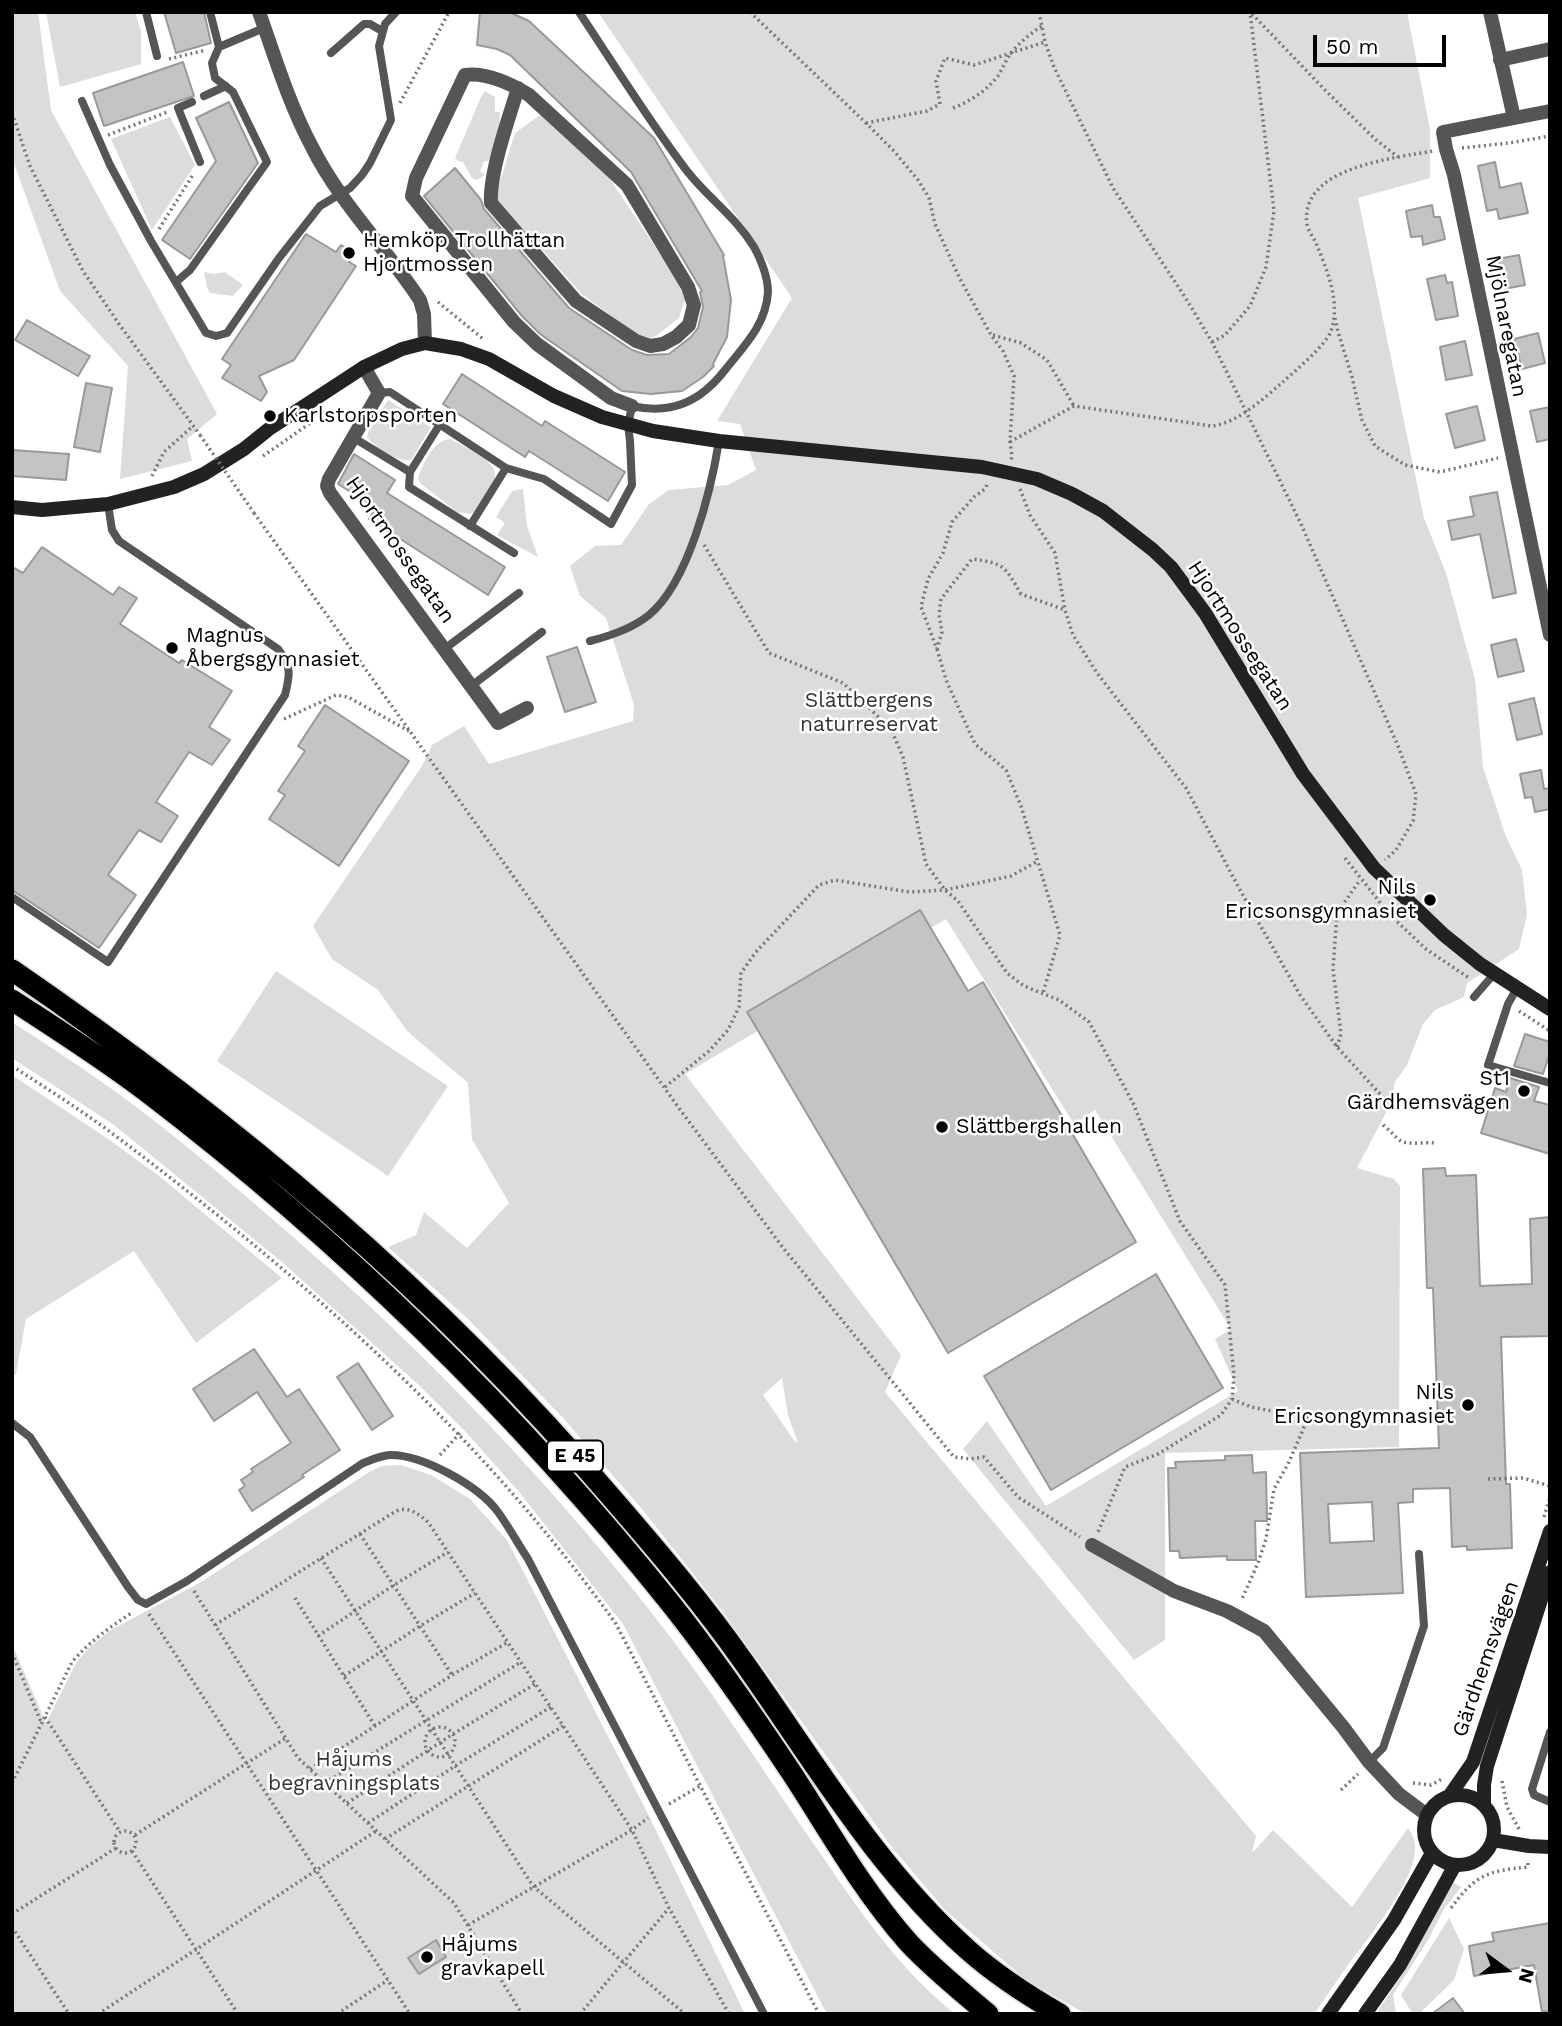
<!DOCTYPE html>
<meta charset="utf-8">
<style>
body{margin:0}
#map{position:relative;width:1562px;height:2026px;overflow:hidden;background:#fff;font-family:"Work Sans",sans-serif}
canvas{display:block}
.frame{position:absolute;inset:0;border:14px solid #000;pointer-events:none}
.north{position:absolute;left:1471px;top:1935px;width:70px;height:70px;-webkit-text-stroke:5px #fff;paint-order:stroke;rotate:106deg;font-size:19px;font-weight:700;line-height:28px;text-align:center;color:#000}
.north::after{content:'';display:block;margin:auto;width:24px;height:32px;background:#000;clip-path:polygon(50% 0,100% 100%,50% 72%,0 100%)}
.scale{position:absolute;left:1313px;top:35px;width:133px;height:32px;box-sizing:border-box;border:4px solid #000;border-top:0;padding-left:9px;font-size:21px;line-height:24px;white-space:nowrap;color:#000;-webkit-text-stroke:5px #fff;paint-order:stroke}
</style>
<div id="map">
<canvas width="1562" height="2026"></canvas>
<div class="frame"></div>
<div class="north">N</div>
<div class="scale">50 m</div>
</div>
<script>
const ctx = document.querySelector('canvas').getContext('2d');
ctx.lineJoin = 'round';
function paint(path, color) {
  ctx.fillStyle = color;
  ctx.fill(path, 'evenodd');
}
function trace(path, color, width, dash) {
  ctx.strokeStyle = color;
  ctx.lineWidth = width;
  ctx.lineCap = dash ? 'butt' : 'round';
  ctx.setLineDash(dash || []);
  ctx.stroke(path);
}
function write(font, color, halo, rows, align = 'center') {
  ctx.font = font + ' "Work Sans",sans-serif';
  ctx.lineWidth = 5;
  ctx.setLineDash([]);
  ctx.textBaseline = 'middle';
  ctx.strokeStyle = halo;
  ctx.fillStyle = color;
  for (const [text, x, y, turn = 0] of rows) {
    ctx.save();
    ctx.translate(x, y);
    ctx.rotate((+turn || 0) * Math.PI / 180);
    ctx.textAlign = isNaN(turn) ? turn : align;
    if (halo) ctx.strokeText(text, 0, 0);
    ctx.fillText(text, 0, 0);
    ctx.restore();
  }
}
paint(new Path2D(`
 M12 12H38L51 110 217 414 187 439 192 461 120 479 128 366 60 291 12 158Z
 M46 12H135L141 31V64L60 87Z
 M598 12H1407L1430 129V178L1358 198 1424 518 1446 573 1475 679 1483 767 1505 834 1522 870 1527 914 1519 949 1467 983 1464 997 1435 1010 1423 1024 1407 1065 1395 1082 1390 1105 1357 1168 1394 1179 1400 1186 1399 1447 1165 1453V1640L1134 1660 963 1449 987 1421 1046 1506 1238 1391 1215 1339 1231 1329 1095 1110 1074 1124 946 919 685 1074 901 1355 885 1392 1256 1836 1252 1853 1273 1830 1352 1907 1408 1828C1414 1836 1416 1843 1415 1853 1411 1886 1368 1938 1348 1965 1336 1981 1326 1998 1314 2014H1086L1026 1980 945 1910 891 1846 720 1608 642 1509 564 1419 467 1318 388 1247 416 1235 424 1212 467 1248 509 1203 472 1139 468 1083 407 1031 378 990 332 959 313 926 422 766 432 745 464 726 489 764 633 721 634 705 606 618 580 596 570 566 595 546 621 545 649 504 669 490 728 485 756 470 740 424 717 421 792 298ZM782 1378 788 1415 798 1443 793 1439 763 1395Z
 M485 91 495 97V112H500L499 136 492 159 484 162 480 171 485 175 477 180 472 178 463 162 458 161 455 158 481 97Z
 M540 115 610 179 676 278 685 300 679 318 656 336 647 339 638 336 582 294 495 198 515 133Z
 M170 117 195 165 152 230 111 139Z
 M204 272 214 274 225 272 243 285 233 296 210 293 207 287Z
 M388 400 431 427 411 460C397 462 376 448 367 437L368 432Z
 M450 439C462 446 499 461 495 477 493 486 480 502 475 511L470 514 457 512 420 483 418 478C424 462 433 441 450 439Z
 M523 489 527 526 538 557 497 535 505 523 496 517 512 491Z
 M276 971 448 1086 388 1176 217 1061Z
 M12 1022C41 1041 71 1060 99 1080 154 1118 205 1161 256 1205 399 1326 535 1464 651 1612 711 1688 762 1770 818 1850 858 1909 899 1969 955 2014H827L623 1624 520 1493 466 1432 421 1387 282 1262 114 1125 12 1058Z
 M12 1075 111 1141 159 1176 282 1278 196 1343 134 1251 26 1319 16 1374 12 1377Z
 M401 1465 431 1475 470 1499 507 1540 648 1814 745 2014H12V1644L46 1723 76 1663 90 1647 109 1631 201 1582 369 1472 382 1466Z
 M1452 1882 1461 1887 1444 1909 1428 1940 1393 1995 1396 2014H1376L1407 1967Z
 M1449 1918 1464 1949 1454 1980 1422 2011V2014H1410L1411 2011 1401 1995Z`), '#dcdcdc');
const building = new Path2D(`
 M164 12H204L211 43 176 53Z
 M480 12H509L529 21 654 138 724 255 723 256 731 300 727 337 713 364 714 366 703 377 682 391 651 394 622 391 540 334 522 316 424 196 455 168 481 200 484 209 569 308 632 350 647 355 669 354 691 337 698 328 703 307 700 292 702 291 631 172 510 55 497 49 477 45Z
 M183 62 194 96 104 126 93 93Z
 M229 102 258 163 190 259 162 240 216 161 196 118Z
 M1495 162 1500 188 1521 183 1528 213 1499 219 1497 209 1487 211 1478 166Z
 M1432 205 1434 217H1440L1445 239 1423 245 1422 236 1411 237 1406 211Z
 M306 234 336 252 341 245 355 253 349 262 356 266 294 360 259 376 267 392 261 401 222 378 231 365 222 359Z
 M1519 255 1525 285 1504 289 1498 259Z
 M1445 275 1447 283 1452 282 1458 316 1436 320 1427 279Z
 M27 320 90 356 78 376 15 340Z
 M1538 333 1545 363 1522 369 1514 339Z
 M1465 341 1472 375 1446 380 1440 347Z
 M462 374 542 426 545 421 625 472 608 501 529 451 525 457 443 404Z
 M86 383 112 388 100 452 74 447Z
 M1477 406 1485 440 1455 448 1446 414Z
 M1550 407V439L1537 442 1530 411Z
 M12 450 69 454 66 480 12 476Z
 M354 454 395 480 387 493 505 567 488 595 369 519 376 508 338 484Z
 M1497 492 1516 593 1493 598 1480 534 1452 540 1448 521 1474 516 1470 497Z
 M42 547 113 595 119 587 137 598 120 624 179 663 182 660 232 691 209 727 230 740 212 765 189 752 156 802 178 816 161 842 139 830 108 875 136 895 99 948 12 890V567L23 573Z
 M1516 639 1524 671 1498 677 1491 645Z
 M577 647 596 702 565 712 547 657Z
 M1534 698 1542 734 1517 740 1509 704Z
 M325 705 409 761 339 866 269 819 285 795 278 791 305 751 298 746Z
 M1541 770 1544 789 1550 788V809L1535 812 1532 797 1525 798 1520 774Z
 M920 910 968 991 983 982 1136 1242 948 1353 747 1012Z
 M1525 1034 1550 1042V1052L1543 1074 1514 1066Z
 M1510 1078 1539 1087 1534 1101 1550 1105V1154L1481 1133 1495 1088 1506 1092Z
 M1445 1168 1446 1176 1476 1175 1480 1286 1532 1284 1530 1219 1550 1217V1336L1501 1337 1506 1484H1510L1512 1548 1467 1550V1546L1452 1547 1450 1488 1413 1489V1502L1398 1503 1403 1593 1306 1597 1300 1453 1439 1448 1433 1288H1427L1423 1169ZM1372 1502 1374 1541 1330 1543 1328 1504Z
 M1156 1274 1223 1388 1051 1490 984 1376Z
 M254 1349 287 1397 299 1389 340 1450 302 1475 304 1477 252 1511 239 1490 245 1486 241 1480 253 1472 251 1469 291 1443 257 1392 214 1421 193 1389Z
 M358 1363 393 1416 372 1430 337 1377Z
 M1252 1455 1253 1473 1266 1472 1267 1521H1255L1256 1560H1227V1556L1180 1558 1179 1551H1170L1168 1468H1176L1175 1462 1225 1460V1456Z
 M1550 1923V2011L1542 2012 1534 1965 1474 1976 1469 1946 1494 1941 1492 1933Z
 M436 1940 446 1957 419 1974 408 1958Z
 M1453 1998 1465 2014H1432Z`);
paint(building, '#c4c4c4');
trace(building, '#999', 2);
const highway = new Path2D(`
 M12 970C235 1123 436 1292 612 1498 657 1550 703 1604 743 1661 814 1761 876 1868 968 1950 996 1975 1027 1995 1060 2014
 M12 1000C58 1030 104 1059 147 1092 342 1241 518 1413 671 1604 714 1658 753 1715 791 1772 829 1830 862 1890 908 1942 932 1968 961 1991 988 2014`);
trace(highway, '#dbdbdb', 24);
trace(new Path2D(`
 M750 12 866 123 894 151 918 180 929 198 935 224 959 277 991 335 1003 351 1014 376 1010 442 1012 456 1011 460
 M1039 12 1045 42 1054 67 1089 139 1113 188 1185 297 1212 342 1301 524 1398 746 1416 794 1413 821 1396 850 1385 860
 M1252 14 1325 90 1376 140 1398 157
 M169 59 206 50
 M400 103 449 12
 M953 108C971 101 986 91 998 76 1003 68 1006 59 1012 52 1020 42 1031 33 1042 26
 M12 113 30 166 83 271 119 324 200 435
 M866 123 927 111 940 104 936 81 945 58 974 65 1045 42
 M108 135 167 112
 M1462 148 1509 143 1550 136
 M159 229 194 173
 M438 302 483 339
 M1335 318 1338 332 1352 377 1362 420 1375 446 1405 465 1440 472 1498 458
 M993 335 1021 343 1047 360 1074 406
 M1212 342 1225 335 1250 306 1266 267 1274 211 1250 12
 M1010 442 1074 406 1212 426C1238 423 1264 398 1284 381 1296 370 1326 345 1331 331 1341 302 1327 270 1316 243 1313 237 1308 230 1307 224 1299 167 1395 158 1433 151
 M263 456 312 422
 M152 476 164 452 193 426
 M987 485 985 489 974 497 952 522 943 553 928 579 921 607 937 649 942 632 939 615 941 599 972 559C1005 563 1005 567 1021 594L1065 610 1073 635 1097 673 1186 788 1240 890 1300 995 1337 1047 1392 1107
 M1020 489 1030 515 1055 553 1065 610
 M254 513 681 1111 784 1249 954 1457 970 1459 984 1457 1018 1497 1080 1537
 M704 545 769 653 843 683 891 729 903 757 926 864 945 890 958 901 1007 973 1024 986 1059 1000 1089 1022 1133 1103 1180 1221 1225 1285 1234 1375 1232 1399 1221 1415 1158 1454 1125 1467 1098 1532
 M937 649 946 680 975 744 1006 770 1021 806 1060 935 1043 993
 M284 719 336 695 348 697 409 731
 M1345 858 1389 914 1426 949 1469 978
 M1519 1011 1550 1031
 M1337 1047 1341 1034 1333 969 1337 913 1360 880
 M12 1066C46 1088 81 1110 113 1134 301 1275 479 1432 616 1624L819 2014
 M665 1087 709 1051 728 1030 739 1007 741 973 755 953 819 885 835 880 909 892 945 890 1011 876 1038 861
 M1383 1125C1390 1130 1395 1137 1401 1141 1408 1145 1425 1142 1435 1143
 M1232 1399 1251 1407 1308 1418 1289 1462 1274 1489 1266 1539 1258 1563 1241 1601
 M440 1455 460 1433
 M1488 1479 1523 1478 1550 1486
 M1544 1517 1550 1498
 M360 1534 452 1675
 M321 1558 533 1886 685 2014
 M194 1591 298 1758 454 1903 522 2014
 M295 1598 375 1726
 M149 1614 410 2014
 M215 1625 396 1511C410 1506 418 1514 428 1522L632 1830 669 1908 729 2014
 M318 1636 394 1585 448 1552
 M12 1653 41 1722
 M344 1676 420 1626 475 1593
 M45 1717 120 1832
 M425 1742a15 15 0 1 1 30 0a15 15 0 1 1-30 0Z
 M310 1769 452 1675 508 1642
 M1502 1781 1507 1807 1519 1829
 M12 1783 72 1662C90 1641 110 1627 133 1612
 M325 1783 521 1662
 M1413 1783 1431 1785 1442 1779
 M1341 1790 1358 1774
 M347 1803 453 1734 535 1684
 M669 1804 700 1786
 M368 1823 455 1766 551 1707
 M114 1842a11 11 0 1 1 22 0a11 11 0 1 1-22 0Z
 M135 1835 286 1738
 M385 1839 563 1726
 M132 1851 238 2014
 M1451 1908C1476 1874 1488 1871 1528 1867V1862
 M12 1914 116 1848
 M468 1925 632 1830 648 1818
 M12 1927 69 2014
 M98 2014 376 1831
 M337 2014 388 1980
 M580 2014 669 1908`), '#777', 3.5, [2, 3.5]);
trace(new Path2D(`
 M146 12 157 56
 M210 12 219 47 264 28
 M331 53 364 24H370L382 31
 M204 96 226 86
 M82 101 110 165 151 241 206 333 216 336 227 333 279 258 320 206 350 188 362 175 370 163 391 120 379 46 385 24 396 12
 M192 102 178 108 200 162
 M176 282 190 270 267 162 233 92 215 78 212 63 219 47
 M379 393 390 392 506 468 544 479 611 524 632 485 630 441 628 425 632 406C672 415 701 401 725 370 744 346 766 325 768 292 768 278 761 259 754 247 735 216 708 198 687 171 648 120 615 66 579 12
 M354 438 410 472 409 487 514 553
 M410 472 440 424
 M470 526 506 468
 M590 641C610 636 633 628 649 615 689 582 711 490 719 441
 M443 650 519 593
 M470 687 542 632
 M12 897 108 962 285 695C290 675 292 666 278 649L119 541 112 530 108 504
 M1517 988 1508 1004 1488 1065 1550 1083
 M1474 997 1494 974
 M12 1423 30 1437 128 1587 138 1600 146 1604 187 1581 363 1463C371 1460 380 1456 389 1455 422 1454 479 1486 498 1512 509 1527 518 1544 528 1559L764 2014
 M1550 1732 1532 1789 1534 1795 1550 1802
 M1369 1762 1383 1748 1424 1626 1419 1554`), '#555', 8);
trace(new Path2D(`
 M259 12C275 57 289 104 312 147 340 203 386 248 420 300L424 314 425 343
 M1490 12 1514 118
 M1500 60 1550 49
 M518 88C509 118 489 173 491 203L576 301 636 341 650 346 663 344 676 337 689 325 694 305 688 287 627 185 529 95C512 84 486 72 465 75L416 178 412 196 514 322 537 344 611 398 632 406
 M1550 111 1443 132 1446 149 1454 175 1550 635
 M364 367 379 393 329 479 327 486 330 493 498 723 527 708
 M1092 1545 1174 1591 1227 1611 1264 1631 1343 1727 1369 1762 1399 1794 1427 1815`), '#555', 14);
trace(new Path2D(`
 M12 507 42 510 108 504 174 487 204 474 244 449 269 429 364 367 402 349 425 343 461 349 489 359 554 396 602 417 653 431 719 441 982 467 1037 479 1072 494 1103 511 1153 550 1171 567 1205 613 1303 774 1374 868 1444 935 1480 964 1550 1009
 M1424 1830a35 35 0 1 1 70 0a35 35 0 1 1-70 0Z
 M1450 1795 1473 1762 1550 1531
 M1484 1805V1785L1487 1766 1550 1572
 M1493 1840 1529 1846 1550 1847
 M1328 2014 1394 1920 1432 1853
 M1365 2014 1400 1965 1455 1865`), '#222', 14);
trace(highway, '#000', 21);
trace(new Path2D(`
 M200 435 254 513`), '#777', 3.5, [2, 3.5]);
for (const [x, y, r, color] of [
 [349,253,7,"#000"],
 [270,416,7,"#000"],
 [172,648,7,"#000"],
 [1430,900,7,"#000"],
 [1524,1091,7,"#000"],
 [942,1127,7,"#000"],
 [1468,1405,7,"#000"],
 [427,1957,7,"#000"]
]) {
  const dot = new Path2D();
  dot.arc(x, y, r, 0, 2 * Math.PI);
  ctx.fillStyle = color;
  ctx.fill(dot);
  trace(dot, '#fff', 2.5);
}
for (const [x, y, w] of [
 [575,1456,56]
]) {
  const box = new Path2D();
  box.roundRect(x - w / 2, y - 15.5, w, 31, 5);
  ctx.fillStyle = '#fff';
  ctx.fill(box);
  trace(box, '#000', 2);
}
write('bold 19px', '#000', null, [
 ["E 45",575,1456]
]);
write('21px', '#000', '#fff', [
 ["Hemköp Trollhättan",363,241],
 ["Hjortmossen",363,265],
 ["Karlstorpsporten",284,416],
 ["Magnus",186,636],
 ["Åbergsgymnasiet",186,660],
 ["Nils",1416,888,"right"],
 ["Ericsonsgymnasiet",1416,912,"right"],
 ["St1",1510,1079,"right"],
 ["Gärdhemsvägen",1510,1103,"right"],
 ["Slättbergshallen",956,1127],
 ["Nils",1454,1393,"right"],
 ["Ericsongymnasiet",1454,1417,"right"],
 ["Håjums",441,1945],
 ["gravkapell",441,1969]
], 'left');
write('21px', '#000', '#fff', [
 ["Mjölnaregatan",1506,326,79],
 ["Hjortmossegatan",400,550,55],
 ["Hjortmossegatan",1240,636,57],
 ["Gärdhemsvägen",1486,1659,-71]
]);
write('21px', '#333', '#fff', [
 ["Slättbergens",869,701],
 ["naturreservat",869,725],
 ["Håjums",354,1760],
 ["begravningsplats",354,1784]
]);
</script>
